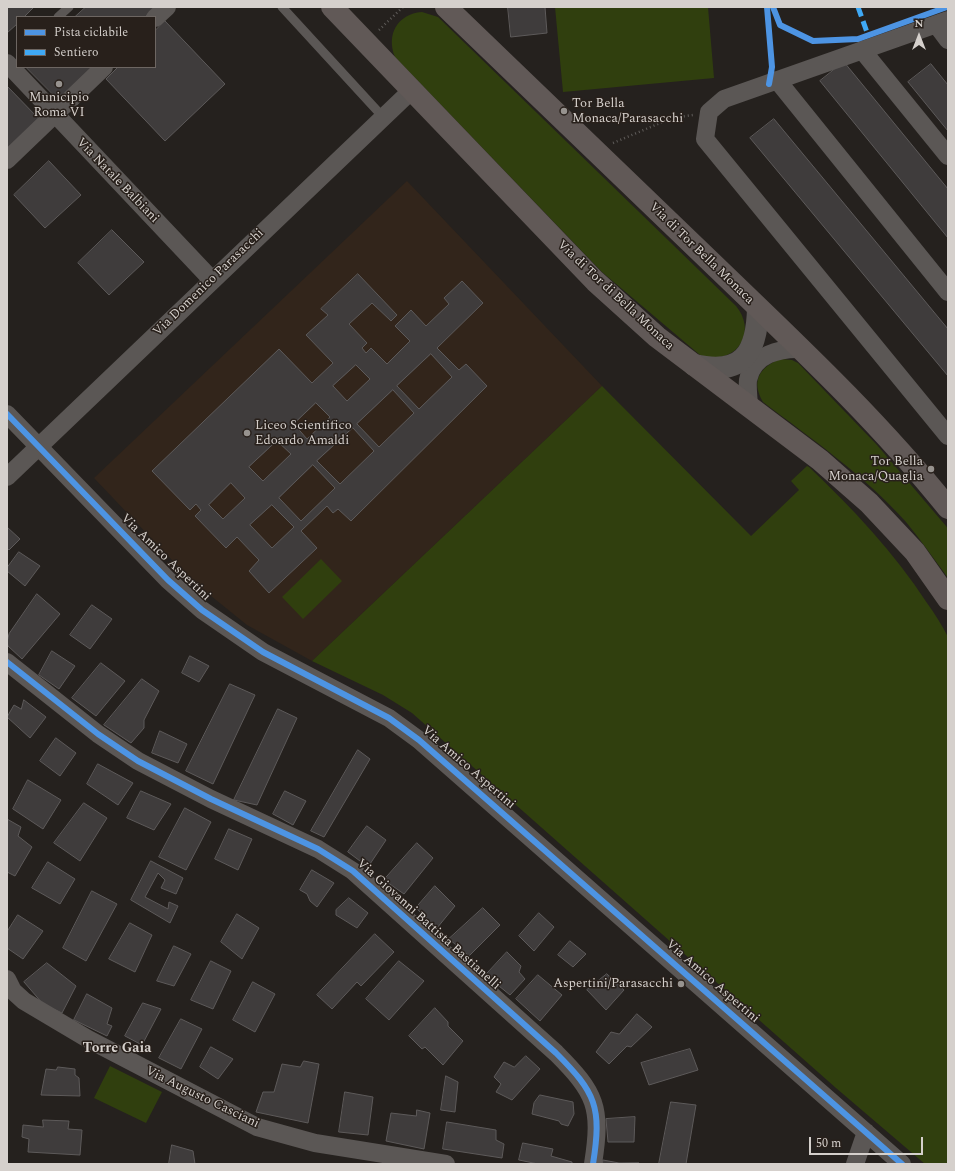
<!DOCTYPE html>
<style>
body{margin:0}
#map{position:relative;width:955px;height:1171px;overflow:hidden;background:#25211e;font-family:Spectral,serif}
canvas{display:block}
.frame{position:absolute;inset:0;border:8px solid #d5d0cc;pointer-events:none}
.legend{position:absolute;left:16px;top:16px;width:140px;height:52px;box-sizing:border-box;background:#28201b;border:1px solid #6d6662;margin:0;padding:5px 7px;list-style:none;font-size:12px;color:#d5d0cc}
.legend li{display:flex;align-items:center;gap:8px;height:20px}
.legend b{width:20px;border:1px solid #6d6662}
.north{position:absolute;left:899px;top:16px;width:40px;height:40px;-webkit-text-stroke:3px #28201b;paint-order:stroke;rotate:0deg;font-size:11px;font-weight:700;line-height:16px;text-align:center;color:#d5d0cc}
.north::after{content:'';display:block;margin:auto;width:14px;height:18px;background:#d5d0cc;clip-path:polygon(50% 0,100% 100%,50% 72%,0 100%)}
.scale{position:absolute;left:809px;top:1137px;width:114px;height:18px;box-sizing:border-box;border:2px solid #d5d0cc;border-top:0;padding-left:5px;font-size:12px;line-height:14px;white-space:nowrap;color:#d5d0cc;-webkit-text-stroke:3px #28201b;paint-order:stroke}
</style>
<div id="map">
<canvas width="955" height="1171"></canvas>
<div class="frame"></div>
<ul class="legend">
<li><b style="height:5px;background:#4d94e3"></b>Pista ciclabile</li>
<li><b style="height:5px;background:#3fa9f5"></b>Sentiero</li>
</ul>
<div class="north">N</div>
<div class="scale">50 m</div>
</div>
<script>
const ctx = document.querySelector('canvas').getContext('2d');
ctx.lineJoin = 'round';
function paint(path, color) {
  ctx.fillStyle = color;
  ctx.fill(path, 'evenodd');
}
function trace(path, color, width, dash) {
  ctx.strokeStyle = color;
  ctx.lineWidth = width;
  ctx.lineCap = dash ? 'butt' : 'round';
  ctx.setLineDash(dash || []);
  ctx.stroke(path);
}
function write(font, color, halo, rows, align = 'center') {
  ctx.font = font + ' Spectral,serif';
  ctx.lineWidth = 3;
  ctx.setLineDash([]);
  ctx.textBaseline = 'middle';
  ctx.strokeStyle = halo;
  ctx.fillStyle = color;
  for (const [text, x, y, turn = 0] of rows) {
    ctx.save();
    ctx.translate(x, y);
    ctx.rotate((+turn || 0) * Math.PI / 180);
    ctx.textAlign = isNaN(turn) ? turn : align;
    if (halo) ctx.strokeText(text, 0, 0);
    ctx.fillText(text, 0, 0);
    ctx.restore();
  }
}
paint(new Path2D(`
 M407 181 602 386 312 661 247 625 190 579 94 478Z`), '#32251b');
paint(new Path2D(`
 M555 7H708L714 78 563 92Z
 M422 12 438 17 736 306C759 334 734 367 700 355L602 272 395 57C386 35 397 14 422 12Z
 M780 359 792 360 798 363 877 445 946 526 948 529V578C934 559 921 540 906 522 865 476 812 439 763 402 751 381 759 368 780 359Z
 M602 386 751 536 799 490 791 481 807 466 809 467C853 509 894 552 927 603 935 614 942 625 948 637V1164H925L836 1088 412 713 383 695 312 661Z
 M321 559 342 581 303 619 282 597Z
 M110 1066 162 1092 146 1123 94 1098Z`), '#303f0e');
const building = new Path2D(`
 M7 7H34L24 17H17V24L7 33Z
 M86 7H156L145 17H75Z
 M508 7H545L547 33 511 37Z
 M165 21 225 84 165 141 106 79 118 67H155V31Z
 M844 62 948 189V238L820 81Z
 M931 64 948 85V131L908 82Z
 M26 67H93L59 100Z
 M7 86 39 119 7 149Z
 M774 119 948 329V376L750 138Z
 M49 161 81 195 45 228 14 195Z
 M112 230 144 262 109 295 78 263Z
 M358 274 397 315 391 321 372 303 349 324 367 343 362 348 366 353 371 348 387 364 410 341 395 326 411 310 426 326 449 304 444 298 462 281 483 303 437 348 459 370 466 364 487 386 351 521 338 509 333 513 327 506 301 531 317 548 269 593 249 571 259 560 237 537 226 548 195 516 201 510 196 504 190 510 152 471 279 349 312 383 333 363 306 335 328 315 321 309ZM431 354 452 377 419 409 397 386ZM356 365 370 379 347 401 333 386ZM393 390 414 413 379 447 357 424ZM316 403 330 417 307 439 294 424ZM353 428 374 451 340 484 317 461ZM277 441 291 454 263 481 249 467ZM313 465 335 488 301 521 279 498ZM231 483 245 498 223 519 209 505ZM272 505 294 527 272 548 250 525Z
 M7 527 20 539 9 550 7 548Z
 M19 552 40 566 25 586 7 571V568Z
 M37 594 60 614 22 659 8 646 7 642 9 634Z
 M92 605 112 619 90 649 70 635Z
 M52 651 75 666 59 689 39 675Z
 M190 656 209 666 199 682 182 673Z
 M101 663 125 681 96 716 72 698Z
 M142 679 159 691 144 720V728L131 743 104 725Z
 M230 684 255 695 213 784 186 771Z
 M24 700 46 717 30 738 7 717 14 705 21 709Z
 M278 709 297 718 257 805 234 800Z
 M160 731 187 744 178 763 152 753Z
 M56 738 76 753 60 776 40 761Z
 M358 750 370 759 324 837 311 831Z
 M98 764 133 783 118 805 87 784Z
 M28 780 61 800 43 829 13 809Z
 M141 791 171 804 154 830 127 818Z
 M285 791 306 801 293 825 273 814Z
 M84 803 107 818 80 861 54 843Z
 M185 808 211 822 186 870 159 857Z
 M7 819 21 827 18 836 32 847 15 876 7 872Z
 M367 826 386 840 368 867 348 852Z
 M229 829 252 839 238 870 215 859Z
 M417 843 433 858 404 894 384 880Z
 M151 861 183 878 176 894 161 888 165 880 158 873 145 897 168 909 169 902 178 906 170 923 131 900Z
 M48 862 75 879 60 904 32 888Z
 M312 870 334 883 317 907 310 901 307 894 300 890Z
 M435 886 455 906 437 928 416 908Z
 M92 891 117 904 86 961 63 948Z
 M349 898 368 913 357 928 336 915V910Z
 M483 908 500 925 469 956 449 939Z
 M539 913 554 927 534 951 519 936Z
 M237 914 259 928 242 959 221 942Z
 M18 915 43 931 23 959 7 948V932Z
 M130 923 152 935 135 972 109 959Z
 M375 934 394 952 361 986 357 982 332 1009 317 995Z
 M570 941 586 954 573 967 558 955Z
 M174 946 191 954 174 986 157 981Z
 M507 952 521 966 519 972 525 979 510 995 499 986 496 988 483 978Z
 M211 961 231 971 213 1009 191 1000Z
 M399 961 424 981 389 1020 366 999Z
 M47 963 76 986 62 1013 43 1004 24 982Z
 M607 974 624 990 606 1010 587 990Z
 M538 975 562 995 540 1021 516 999Z
 M253 982 275 994 255 1032 233 1020Z
 M87 994 112 1008 107 1024 112 1026 107 1036 74 1020Z
 M143 1003 161 1009 142 1045 125 1036Z
 M435 1008 448 1022V1026L463 1041 443 1065 425 1047 422 1049 409 1036Z
 M637 1014 652 1027 631 1047 627 1046 609 1064 596 1052 611 1032 619 1034Z
 M181 1019 202 1029 181 1069 159 1058Z
 M211 1047 233 1059 218 1079 200 1067Z
 M690 1049 698 1070 649 1085 641 1063Z
 M526 1056 540 1069 512 1100 496 1092 501 1084 494 1077 504 1062 514 1067Z
 M304 1061 319 1064 308 1123 256 1112 263 1092H274L282 1064 300 1067Z
 M58 1067 75 1069V1075L79 1078 80 1096 41 1095 46 1069 56 1070Z
 M446 1076 458 1082 455 1112 441 1110Z
 M345 1092 373 1097 368 1135 339 1132Z
 M540 1095 573 1102 574 1114 568 1126 561 1124 559 1121 532 1114 534 1103Z
 M671 1102 696 1105 686 1164H659Z
 M417 1110 430 1113 424 1149 386 1141 391 1113 416 1116Z
 M635 1117 634 1142H608L606 1119Z
 M43 1120 69 1121 68 1129 82 1130 80 1155 28 1152 29 1139 22 1137 23 1125 43 1127Z
 M447 1122 496 1130V1140L504 1144 502 1158 443 1149Z
 M523 1143 553 1149 551 1156 572 1162V1164H538L519 1160Z
 M172 1145 193 1151 195 1164H169Z
 M603 1160 619 1163H639L603 1164Z`);
paint(building, '#3f3c3c');
trace(building, '#5d5a5a', 1);
trace(new Path2D(`
 M379 30 403 7
 M613 143 672 118 693 115`), '#5f5c5a', 2.5, [1, 3]);
trace(new Path2D(`
 M282 7 383 117
 M58 17 69 7`), '#5b5755', 9);
trace(new Path2D(`
 M155 18 167 7
 M948 20 724 99 709 112 705 139 948 436
 M936 24 948 40
 M862 50 948 156
 M7 63 212 280
 M777 80 948 292
 M7 160 104 67
 M749 408C749 399 747 389 748 380 753 354 780 348 802 349
 M7 414 168 580 202 610 263 652 389 718 419 740 902 1164
 M7 477 412 90
 M7 662 98 734 138 761 211 799 318 849 353 871 556 1053C596 1093 602 1107 593 1164
 M7 979 13 991 24 1001 88 1039 257 1127 315 1143 446 1164
 M855 1164 866 1132`), '#5b5755', 18);
trace(new Path2D(`
 M694 365C742 376 757 354 758 308`), '#5b5755', 22);
trace(new Path2D(`
 M332 7 595 281 657 337 820 460 869 503 915 552 948 599
 M446 7C534 92 622 177 711 262 793 341 877 419 948 508`), '#615957', 22);
trace(new Path2D(`
 M858 7 868 35`), '#3fa9f5', 5, [10, 5]);
trace(new Path2D(`
 M767 7 772 67 769 84
 M773 7 780 25 813 41 858 39 947 7
 M7 414 168 580 202 610 263 652 389 718 419 740 902 1164
 M7 662 98 734 138 761 211 799 318 849 353 871 556 1053C596 1093 602 1107 593 1164`), '#4d94e3', 6);
for (const [x, y, r, color] of [
 [59,84,4,"#97938f"],
 [564,111,4,"#97938f"],
 [247,433,4,"#97938f"],
 [931,469,4,"#97938f"],
 [681,984,4,"#97938f"]
]) {
  const dot = new Path2D();
  dot.arc(x, y, r, 0, 2 * Math.PI);
  ctx.fillStyle = color;
  ctx.fill(dot);
  trace(dot, '#28201b', 1.5);
}
write('13px', '#d5d0cc', '#28201b', [
 ["Municipio",59,98,"center"],
 ["Roma VI",59,113,"center"],
 ["Tor Bella",572,104],
 ["Monaca/Parasacchi",572,119],
 ["Liceo Scientifico",255,426],
 ["Edoardo Amaldi",255,441],
 ["Tor Bella",923,462,"right"],
 ["Monaca/Quaglia",923,477,"right"],
 ["Aspertini/Parasacchi",673,984,"right"]
], 'left');
write('13px', '#d5d0cc', '#28201b', [
 ["Via Natale Balbiani",117,181,46],
 ["Via di Tor Bella Monaca",701,254,44],
 ["Via Domenico Parasacchi",209,283,-44],
 ["Via di Tor di Bella Monaca",615,296,43],
 ["Via Amico Aspertini",165,558,44],
 ["Via Amico Aspertini",468,768,41],
 ["Via Giovanni Battista Bastianelli",428,925,42],
 ["Via Amico Aspertini",712,982,41],
 ["Via Augusto Casciani",202,1098,26]
]);
write('bold 14px', '#d5d0cc', '#28201b', [
 ["Torre Gaia",117,1049]
]);
</script>
